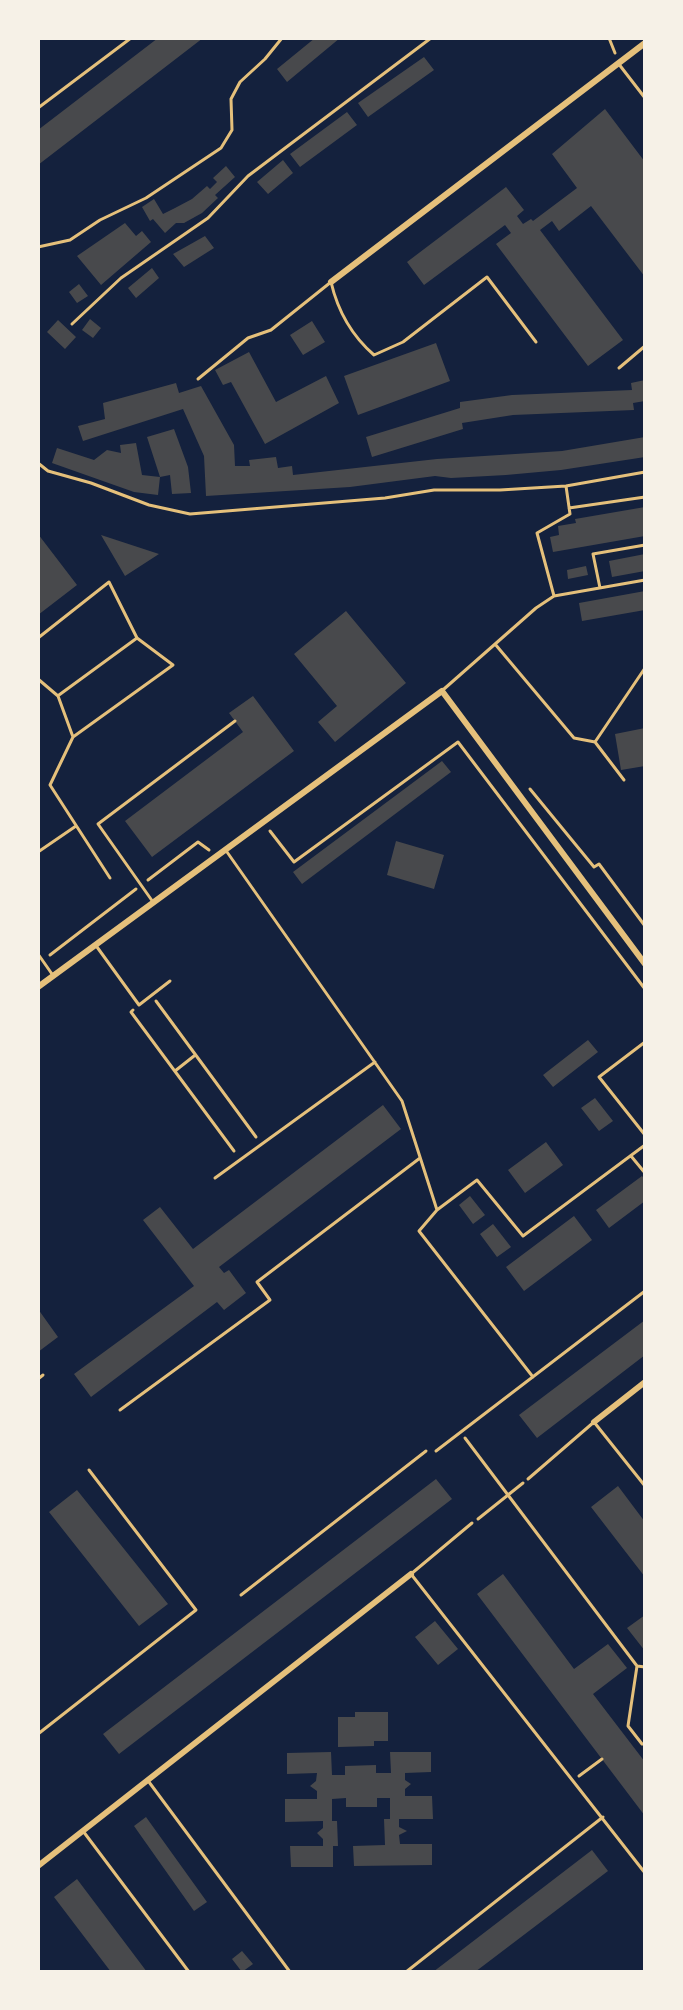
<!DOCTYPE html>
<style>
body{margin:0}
#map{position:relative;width:683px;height:2010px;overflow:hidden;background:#14213d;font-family:"DejaVu Sans",sans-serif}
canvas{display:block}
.frame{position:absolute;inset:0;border:40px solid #f6f1e7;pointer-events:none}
</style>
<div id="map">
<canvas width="683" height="2010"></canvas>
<div class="frame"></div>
</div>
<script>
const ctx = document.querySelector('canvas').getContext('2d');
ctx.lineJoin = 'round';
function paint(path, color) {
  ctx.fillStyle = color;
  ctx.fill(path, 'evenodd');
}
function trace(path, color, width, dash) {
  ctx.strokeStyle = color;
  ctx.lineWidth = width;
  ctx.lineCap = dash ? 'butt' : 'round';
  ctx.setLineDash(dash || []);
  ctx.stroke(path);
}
paint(new Path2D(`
 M158 38H203L38 165V130Z
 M315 38H340L287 82 277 69Z
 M424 57 434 70 368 117 358 103Z
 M605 109 645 162V277L591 206 559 231 552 221 540 230 623 340 588 366 496 244 511 233 505 225 424 285 407 262 506 187 524 210 517 216 523 224 531 219 533 221 577 188 552 154Z
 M347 112 357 125 300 167 290 154Z
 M283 160 293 173 268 194 257 182Z
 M226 166 235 177 215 195 218 198 202 213 184 223H176L165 233 153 219 150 221 142 207 154 199 163 214 175 208 192 199 207 186 210 189 217 182 213 178Z
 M125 223 136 236 142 231 151 242 101 285 77 256Z
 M205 236 214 248 184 267 173 254Z
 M152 268 159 278 136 298 128 288Z
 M79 284 88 296 77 303 69 292Z
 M90 319 101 328 93 338 82 330Z
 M58 320 76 337 65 349 47 332Z
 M312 321 325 342 303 355 290 335Z
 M436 343 450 381 358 415 344 376Z
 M249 352 276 402 326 376 339 403 265 444 231 382 223 385 215 370Z
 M645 380V401L633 403 634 410 513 415 462 423 463 429 372 457 366 437 460 408V402L512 395 632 390 631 383Z
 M176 383 179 393 201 386 234 445 235 466H250L249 460 276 457 278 468 292 466 293 475 437 459 562 451 645 437V457L561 470 506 475 451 478 435 476 350 487 206 496 204 456 183 409 83 441 78 426 105 419 103 403Z
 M174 429 188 467 191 493 172 494 170 475 160 477 147 437Z
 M136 443 142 475 160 477 158 495 134 492 52 463 57 448 94 460 107 450 121 453 120 445Z
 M645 507V536L553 552 550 537 559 535 558 526 576 523 575 519Z
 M38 534 77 585 38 615Z
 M101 535 159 554 125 576Z
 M645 554V571L612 577 609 561Z
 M586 566 588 575 568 579 567 570Z
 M645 591V610L582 621 579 603Z
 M346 611 406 683 335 742 318 722 337 706 294 654Z
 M253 696 294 751 152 857 125 821 243 732 229 713Z
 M645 728V766L621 770 615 734Z
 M442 761 451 772 302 884 293 872Z
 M396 841 444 855 434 889 387 875Z
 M588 1040 598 1052 553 1087 543 1075Z
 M595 1098 613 1121 599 1131 581 1108Z
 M383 1105 401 1129 219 1267 224 1273 229 1270 246 1293 224 1310 217 1302 91 1397 74 1374 194 1286 143 1220 160 1207 193 1249Z
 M546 1142 563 1165 525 1193 508 1170Z
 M642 1176 645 1180V1201L609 1228 596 1210Z
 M470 1196 485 1215 473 1224 459 1205Z
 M574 1216 592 1240 524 1291 506 1267Z
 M493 1224 511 1247 497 1257 480 1234Z
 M38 1309 58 1337 38 1352Z
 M645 1320V1355L537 1438 519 1415Z
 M436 1479 452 1499 119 1754 103 1734Z
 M618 1486 645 1522V1577L591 1507Z
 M77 1490 168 1604 139 1626 49 1512Z
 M503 1574 574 1669 608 1644 627 1668 593 1694 645 1762V1816L477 1594Z
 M645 1615V1651L627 1628Z
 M435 1621 458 1649 438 1665 415 1637Z
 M355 1712H388V1741H374V1746L338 1747V1717H355Z
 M331 1752 332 1775H345V1766L376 1765V1773H391L390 1752H431V1772L405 1773V1780L411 1784 405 1789V1796H432L433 1819H399V1827L407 1831 399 1835 400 1844H432V1865L354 1866 353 1846 385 1845 384 1819H390V1798H377V1807H346V1798L332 1799V1821H337L338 1846H333V1867H291L290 1846H323V1839L317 1833 323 1828V1821L285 1822V1799H317V1791L310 1786 316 1781 317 1773 287 1774V1753Z
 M146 1817 207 1902 194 1911 134 1826Z
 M592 1850 608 1871 475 1972H433Z
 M77 1879 147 1972H111L54 1897Z
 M242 1951 253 1964 242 1972 232 1959Z`), '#48494c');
trace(new Path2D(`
 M609 38 615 53
 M72 324 121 278 208 218 248 176 431 38
 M530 789 594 867 599 864 645 926
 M270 831 294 862 458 742 645 989
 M148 880 198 842 209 850
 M50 955 136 889
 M156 1001 256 1137
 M133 1010 131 1012 234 1151
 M175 1071 194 1056
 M465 1438 637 1666 628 1726 642 1744H645
 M478 1519 523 1483
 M241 1595 426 1451
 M637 1666 645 1667
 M579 1776 602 1759`), '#e5c07b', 3);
trace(new Path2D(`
 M618 63 645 98
 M38 108 131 38
 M38 247 70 240 100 220 146 198 221 148 232 130 231 99 240 82 265 59 282 38
 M619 368 645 346
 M198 379 248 338 271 330 331 282C338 312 351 335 374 355L403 342 487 277 536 342
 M38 463 48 471 91 483 149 505 190 514 385 498 434 490H500L566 486 645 472
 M569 508 645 497
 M600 588 593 554 645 545
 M554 596 645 580
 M38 638 109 582 137 638 173 665 73 737
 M495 644 574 738 595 742 645 668
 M38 679 58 696 73 737 50 785 110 878
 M444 689 536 608 554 596 537 533 570 514 566 486
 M59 695 137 638
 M595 742 624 780
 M38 852 76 826
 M227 852 402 1101 437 1210 419 1231 533 1377
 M153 902 98 824 235 721
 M97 947 139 1005 170 981
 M38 954 52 974
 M645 1042 599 1077 645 1135
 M631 1156 645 1173
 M215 1178 375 1062
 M437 1210 477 1180 523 1236 645 1145
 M38 1379 43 1375
 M120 1410 270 1300 257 1282 420 1158
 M436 1451 645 1291
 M528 1479 594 1422 645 1486
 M472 1523 411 1574 645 1873
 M38 1734 196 1610 89 1470
 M149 1782 290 1972
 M83 1831 189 1972
 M406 1972 603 1817`), '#e5c07b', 3);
trace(new Path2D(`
 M331 282 645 43
 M38 987 442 691 645 964
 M594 1422 645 1382
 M38 1866 411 1574`), '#e5c07b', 6);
</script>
